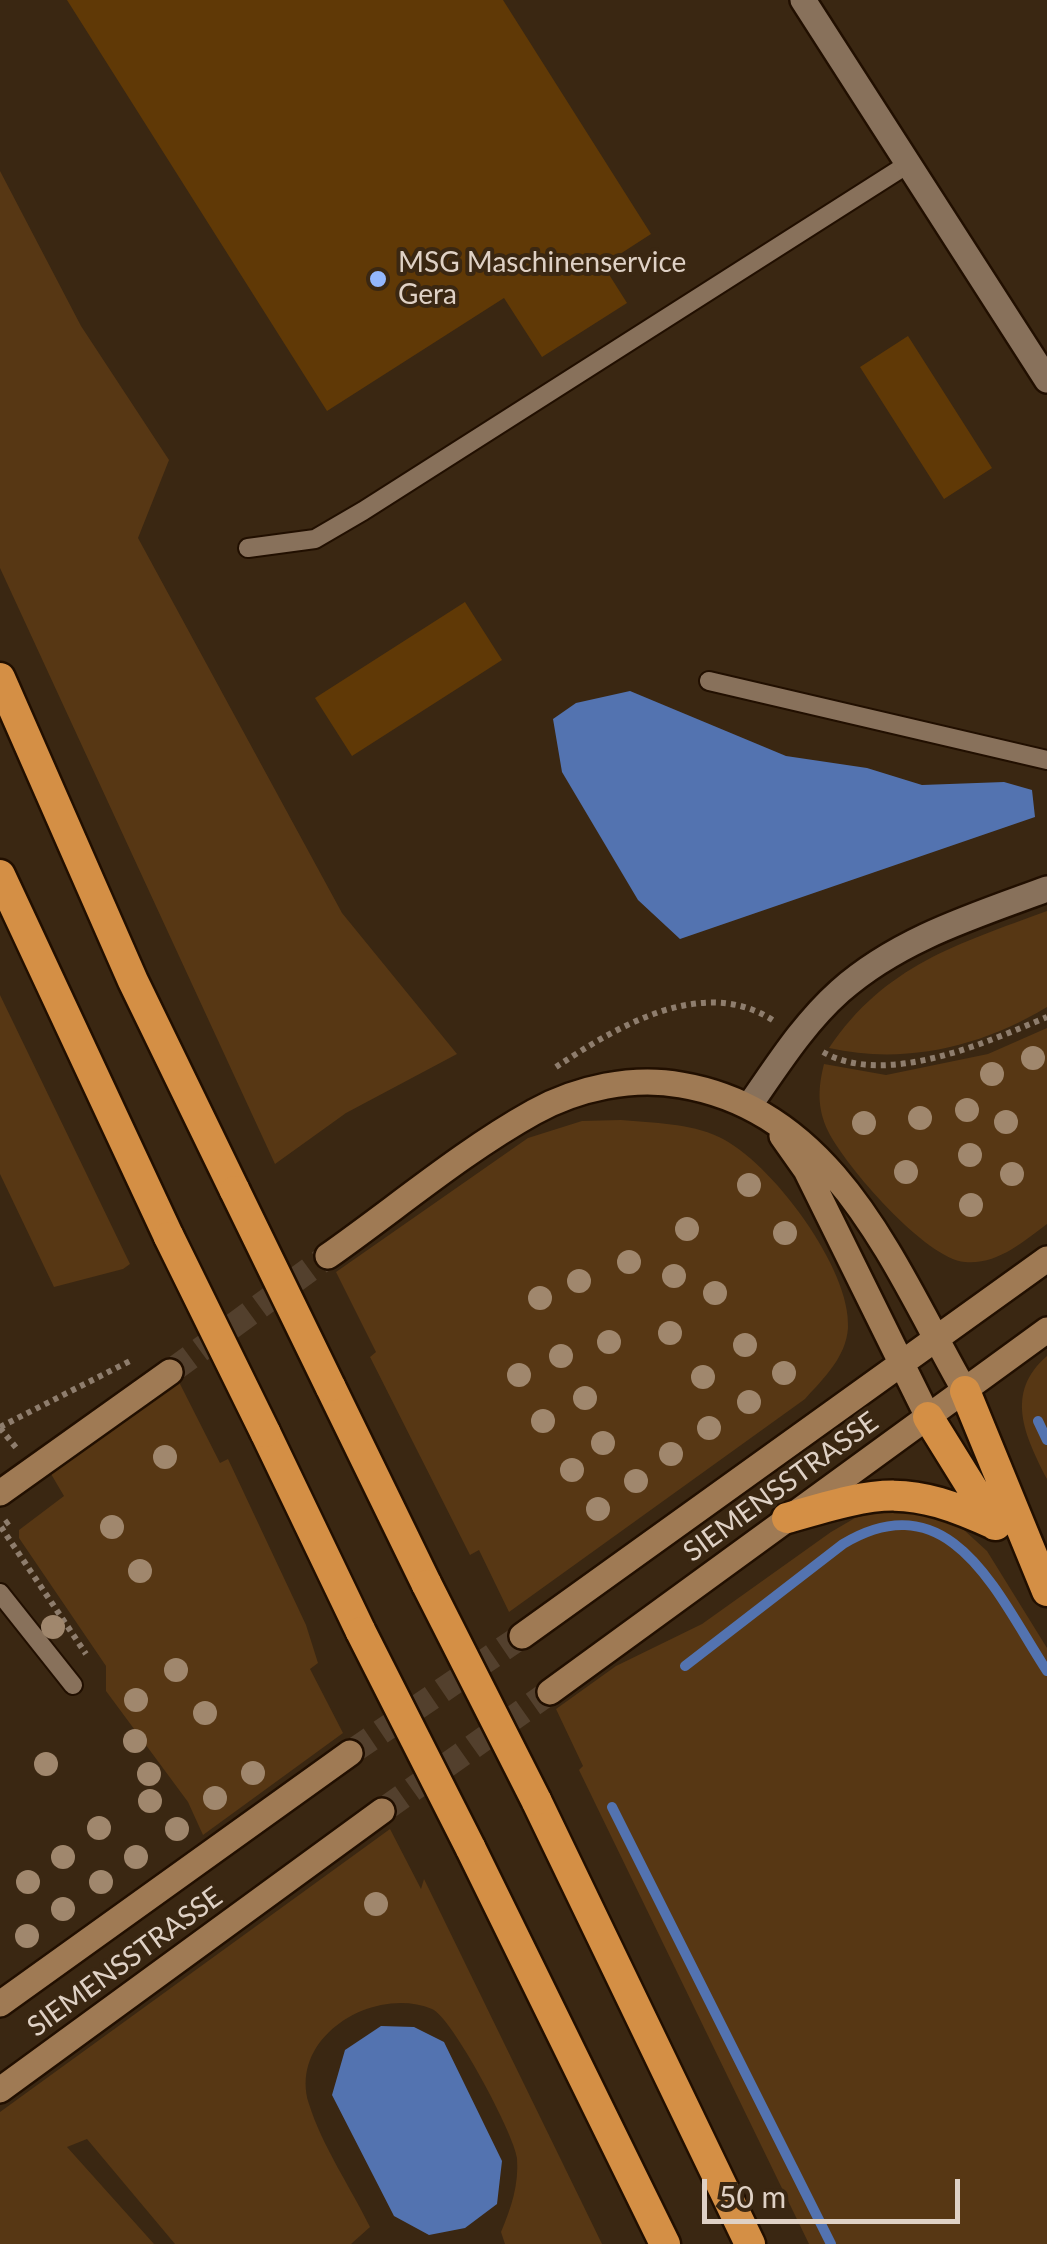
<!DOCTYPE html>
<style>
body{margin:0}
#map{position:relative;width:1047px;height:2244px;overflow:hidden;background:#3a2712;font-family:Lato,sans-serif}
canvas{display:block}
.scale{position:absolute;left:702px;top:2179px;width:258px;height:45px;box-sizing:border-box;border:5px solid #dfd1c5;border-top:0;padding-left:12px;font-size:30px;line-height:35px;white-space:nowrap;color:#dfd1c5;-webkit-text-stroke:8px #3a2712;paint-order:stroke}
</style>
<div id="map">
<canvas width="1047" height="2244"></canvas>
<div class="scale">50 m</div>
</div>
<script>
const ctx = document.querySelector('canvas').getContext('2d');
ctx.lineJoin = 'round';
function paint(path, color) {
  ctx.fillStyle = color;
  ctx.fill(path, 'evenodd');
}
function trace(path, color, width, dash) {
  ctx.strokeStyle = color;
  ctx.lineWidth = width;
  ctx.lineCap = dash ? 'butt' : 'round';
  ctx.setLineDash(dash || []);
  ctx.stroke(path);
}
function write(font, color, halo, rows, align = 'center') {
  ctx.font = font + ' Lato,sans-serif';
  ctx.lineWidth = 8;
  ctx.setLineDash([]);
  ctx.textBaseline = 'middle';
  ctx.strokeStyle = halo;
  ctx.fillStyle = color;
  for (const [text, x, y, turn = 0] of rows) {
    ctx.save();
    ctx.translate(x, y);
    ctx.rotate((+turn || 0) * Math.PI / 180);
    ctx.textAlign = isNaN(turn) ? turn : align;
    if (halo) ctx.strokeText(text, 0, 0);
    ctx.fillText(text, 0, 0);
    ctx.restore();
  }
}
paint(new Path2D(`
 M0 171 81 326 169 460 138 538 342 913 457 1054 346 1113 275 1164 0 568Z
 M1047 911V1007C981 1047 904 1065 829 1048 885 965 958 944 1047 911Z
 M0 995 130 1264 123 1269 54 1287 0 1174Z
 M1047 1028V1224C1023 1242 997 1265 965 1262 926 1259 845 1166 828 1131 817 1108 818 1088 824 1064L886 1075 988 1054Z
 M621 1120C654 1123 689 1123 719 1137 771 1161 852 1270 848 1328 846 1357 824 1378 805 1399L509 1612 479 1550 470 1555 370 1357 376 1352 336 1272 528 1138 582 1121Z
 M1047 1356V1479C1025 1436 1004 1393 1047 1356Z
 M179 1382 220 1463 228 1459 306 1625 318 1663 310 1669 343 1733 203 1835 188 1802 106 1691V1666L19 1538V1530L64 1496 51 1474Z
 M886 1509 939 1516 964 1530 987 1551 1047 1648V2244H809L579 1770 583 1766 556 1709 616 1666 702 1624 831 1532 855 1518Z
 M390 1829 421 1889 424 1879 602 2244H505L501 2232C511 2208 519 2185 517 2158 515 2136 452 2017 432 2009 375 1985 288 2036 309 2104 322 2146 351 2188 370 2227L351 2244H175L87 2139 67 2147 154 2244H0V2112Z`), '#573714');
paint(new Path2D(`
 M630 691 786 756 867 768 922 785 1004 782 1032 790 1035 817 680 939 638 900 562 772 553 719 576 703Z
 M381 2026 414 2027 444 2042 502 2161 497 2204 465 2228 429 2235 394 2216 332 2095 345 2050Z`), '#5373b0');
trace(new Path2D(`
 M1038 1421 1047 1440
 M685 1666 843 1544C951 1479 998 1596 1047 1671
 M612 1807 831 2244`), '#5373b0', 10);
paint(new Path2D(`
 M67 0H503L651 234 603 265 627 303 542 357 504 298 327 411Z
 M908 336 992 468 944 499 860 367Z
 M465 602 502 660 352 756 315 698Z`), '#603906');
trace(new Path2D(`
 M170 1372 328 1256
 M350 1753 522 1636
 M382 1811 550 1692`), '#53402d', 25, [25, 12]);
const lane = new Path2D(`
 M248 548 315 539 363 511 908 164
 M709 681 1047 760
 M0 1593 73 1685`);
const street = new Path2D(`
 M803 0 1047 380
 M749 1106C777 1066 803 1024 840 991 899 939 974 916 1047 889`);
const secondary = new Path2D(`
 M782 1136 806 1170 928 1417
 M328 1256C395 1209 462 1152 534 1112 577 1088 633 1076 681 1085 837 1111 895 1269 965 1391
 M0 1493 170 1372
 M522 1636 1047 1259
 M550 1692 1047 1330
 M0 2004 350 1753
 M0 2090 382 1811`);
const highway = new Path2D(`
 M0 678 133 981 235 1191
 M0 875 169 1237
 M330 1386 427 1585
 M965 1391 1047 1591
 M928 1417 995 1525
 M265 1432 361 1632
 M787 1518C881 1491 905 1483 996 1525
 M536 1800 750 2244
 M470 1847 665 2244`);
trace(lane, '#210f00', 22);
trace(street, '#210f00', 30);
trace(secondary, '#210f00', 30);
trace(highway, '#210f00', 35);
trace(new Path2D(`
 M823 1052C886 1088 987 1042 1047 1017
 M556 1067C616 1027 704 974 774 1021
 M0 1427 130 1361
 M0 1428 18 1450
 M9 1521 1 1527 86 1654`), '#8e7d6d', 6, [5, 5]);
trace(lane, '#88715b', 18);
trace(street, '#88715b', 25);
trace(secondary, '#9f7a54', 25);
trace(highway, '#d48f45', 30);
const highwayBridge = new Path2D(`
 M235 1191 330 1386
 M169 1237 265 1432
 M427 1585 536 1800
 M361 1632 470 1847`);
trace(highwayBridge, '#210f00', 35, []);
trace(highwayBridge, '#d48f45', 30);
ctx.fillStyle = '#a0876d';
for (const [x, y] of [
 [1033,1058],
 [992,1074],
 [967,1110],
 [920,1118],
 [1006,1122],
 [864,1123],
 [970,1155],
 [906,1172],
 [1012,1174],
 [749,1185],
 [971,1205],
 [687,1229],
 [785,1233],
 [629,1262],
 [674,1276],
 [579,1281],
 [715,1293],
 [540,1298],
 [670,1333],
 [609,1342],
 [745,1345],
 [561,1356],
 [784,1373],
 [519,1375],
 [703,1377],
 [585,1398],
 [749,1402],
 [543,1421],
 [709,1428],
 [603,1443],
 [671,1454],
 [165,1457],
 [572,1470],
 [636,1481],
 [598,1509],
 [112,1527],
 [140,1571],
 [53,1627],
 [176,1670],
 [136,1700],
 [205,1713],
 [135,1741],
 [46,1764],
 [253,1773],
 [149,1774],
 [215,1798],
 [150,1801],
 [99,1828],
 [177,1829],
 [63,1857],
 [136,1857],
 [28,1882],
 [101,1882],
 [376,1904],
 [63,1909],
 [27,1936]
]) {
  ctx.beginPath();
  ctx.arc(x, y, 12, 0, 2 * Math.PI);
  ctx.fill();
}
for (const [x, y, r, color] of [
 [378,279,10,"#93b7fd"]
]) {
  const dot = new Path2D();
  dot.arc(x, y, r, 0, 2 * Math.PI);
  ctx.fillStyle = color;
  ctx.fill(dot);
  trace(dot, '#3a2712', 4);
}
write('28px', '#dfd1c5', '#3a2712', [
 ["MSG Maschinenservice",398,263],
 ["Gera",398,295]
], 'left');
write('28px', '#dfd1c5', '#3a2712', [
 ["SIEMENSSTRASSE",781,1487,-36],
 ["SIEMENSSTRASSE",125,1962,-36]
]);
</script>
